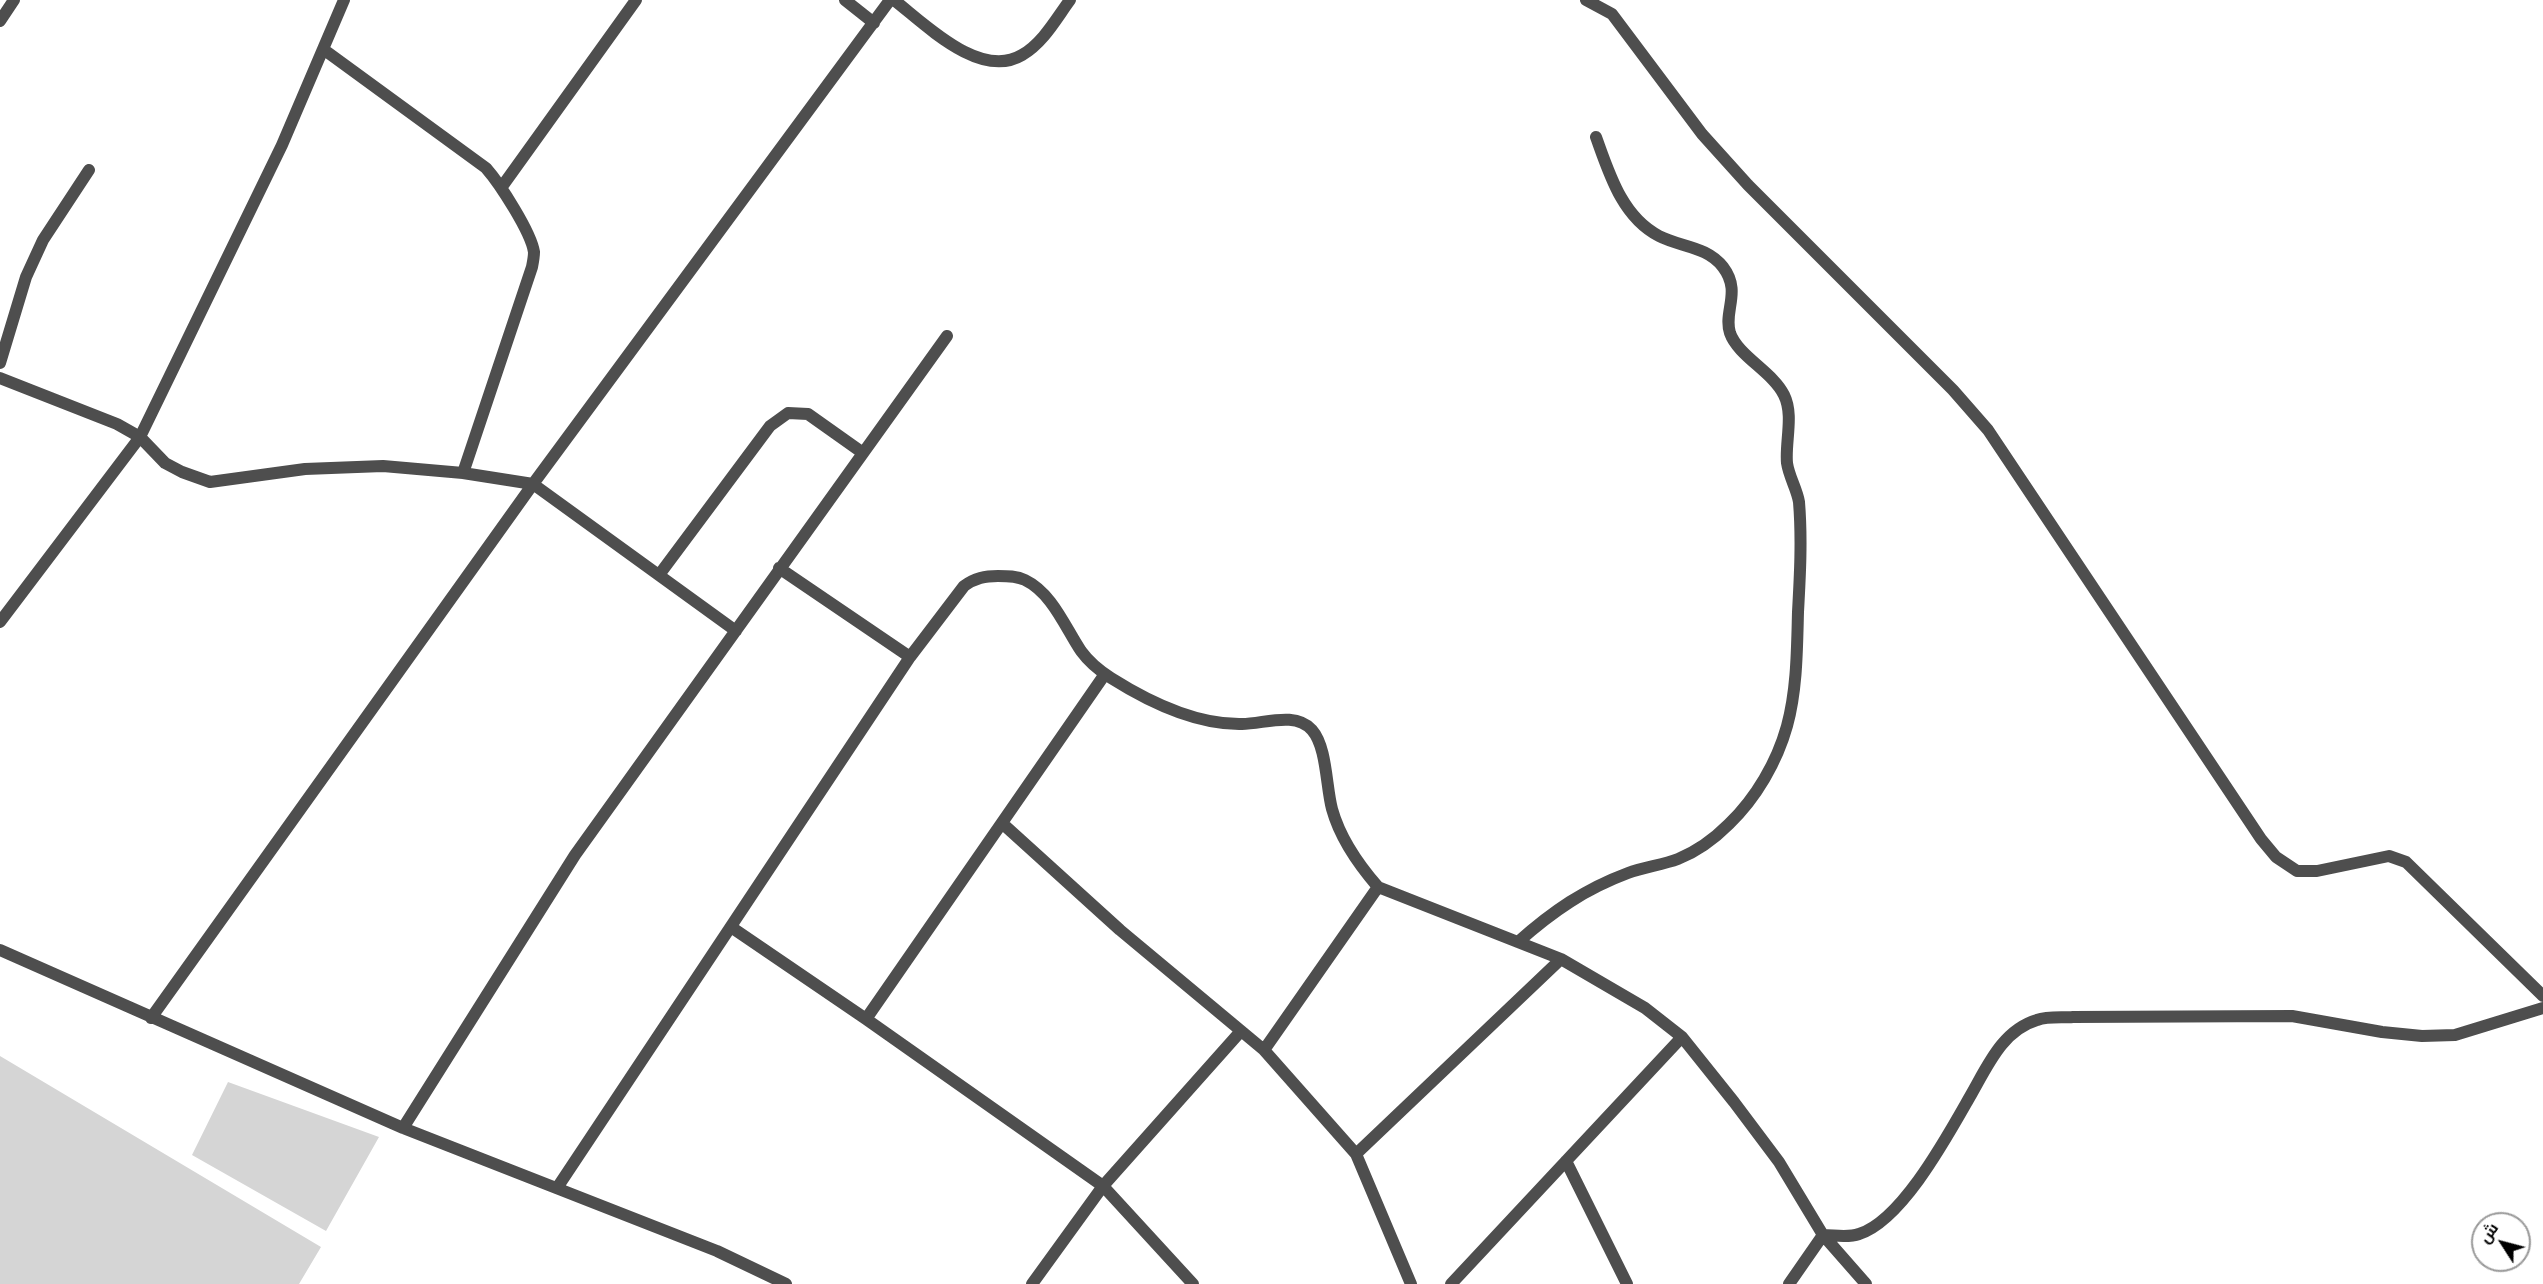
<!DOCTYPE html>
<meta charset="utf-8">
<style>
body{margin:0}
#map{position:relative;width:2543px;height:1284px;overflow:hidden;background:#fff;font-family:"Asap Condensed",Cairo,sans-serif}
canvas{display:block}
.north{position:absolute;left:2471px;top:1212px;width:60px;height:60px;box-sizing:border-box;background:#fff;border:2px solid #999;border-radius:50%;rotate:306deg;font-size:16px;font-weight:700;line-height:24px;text-align:center;color:#000}
.north::after{content:'';display:block;margin:auto;width:21px;height:27px;background:#000;clip-path:polygon(50% 0,100% 100%,50% 72%,0 100%)}
</style>
<div id="map">
<canvas width="2543" height="1284"></canvas>
<div class="north">ش</div>
</div>
<script>
const ctx = document.querySelector('canvas').getContext('2d');
ctx.lineJoin = 'round';
function paint(path, color) {
  ctx.fillStyle = color;
  ctx.fill(path, 'evenodd');
}
function trace(path, color, width, dash) {
  ctx.strokeStyle = color;
  ctx.lineWidth = width;
  ctx.lineCap = dash ? 'butt' : 'round';
  ctx.setLineDash(dash || []);
  ctx.stroke(path);
}
paint(new Path2D(`
 M0 1056 321 1247 299 1284H0Z
 M228 1082 379 1137 326 1231 192 1155Z`), '#d5d5d5');
trace(new Path2D(`
 M845 0 874 23
 M894 0C925 24 980 80 1022 55 1043 43 1056 19 1070 0
 M1586 0 1612 14 1702 134 1748 185 1953 390 1988 430 2261 839 2276 857 2297 871H2317L2389 856 2406 862 2543 996
 M0 21 14 0
 M323 49 486 168C500 184 531 232 534 252 534 257 533 262 532 267L463 473
 M501 188 636 0
 M0 363 26 277 43 240 89 170
 M0 378 117 424 140 437 282 145 344 0
 M779 568 910 657
 M659 575 770 426 788 413 808 414 863 453
 M0 622 140 437 165 463 182 472 210 482 305 469 383 466 463 473 533 484 736 631
 M1003 824 1120 930 1264 1050 1356 1154 1411 1284
 M731 927 866 1019 1103 1186 1193 1284
 M1518 942C1553 911 1585 889 1628 873 1644 867 1662 865 1678 859 1698 851 1714 839 1729 824 1756 798 1777 762 1787 726 1797 690 1797 649 1798 612 1800 576 1802 539 1799 502 1797 489 1789 477 1787 463 1785 442 1794 415 1784 395 1773 372 1738 356 1730 333 1723 311 1742 292 1723 267 1707 246 1680 247 1659 236 1622 217 1609 173 1596 137
 M0 950 403 1128 717 1251 786 1284
 M151 1018 533 484 890 0
 M866 1019 1105 674
 M1264 1050 1378 887
 M403 1128 575 855 947 336
 M1356 1154 1561 959
 M1566 1161 1627 1284
 M557 1188 910 657 964 586C975 578 985 576 998 576 1007 576 1017 576 1025 580 1052 593 1065 627 1081 651 1089 662 1100 671 1111 678 1149 702 1197 725 1242 724 1264 724 1295 711 1312 730 1327 747 1326 787 1332 809 1340 838 1358 864 1378 887L1561 959 1645 1008 1682 1037 1734 1102 1779 1162 1823 1235 1866 1284
 M1823 1235C1834 1235 1848 1238 1859 1234 1903 1220 1949 1133 1972 1093 1988 1065 2003 1030 2037 1020 2048 1016 2062 1018 2073 1017L2292 1016 2382 1032 2422 1036 2455 1035 2543 1008
 M1032 1284 1103 1186 1241 1031
 M1451 1284 1682 1037
 M1789 1284 1823 1235`), '#4e4e4e', 12);
</script>
